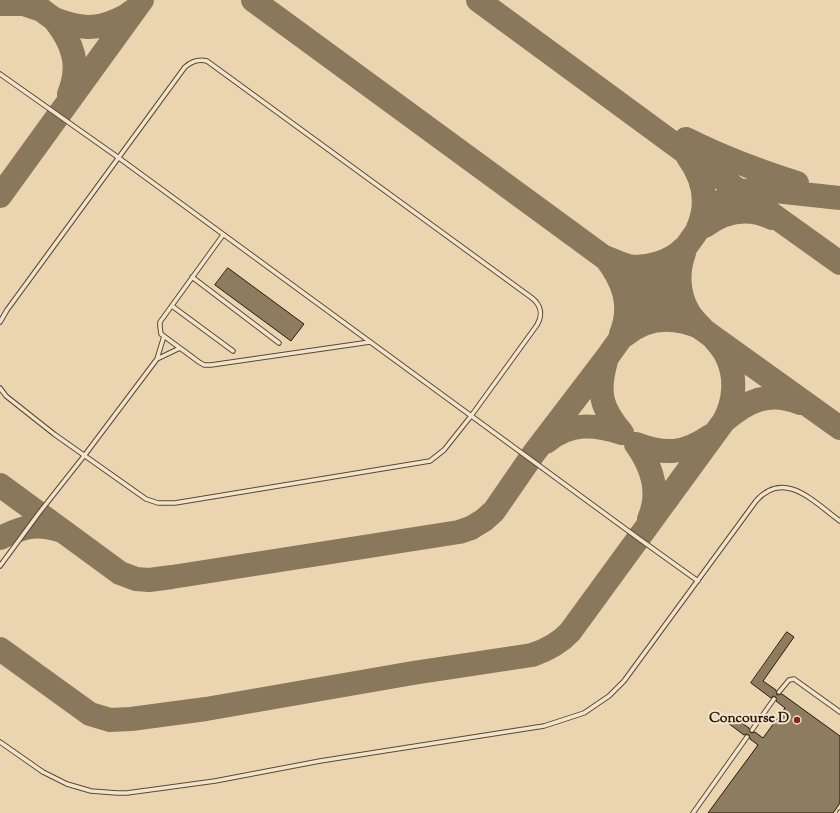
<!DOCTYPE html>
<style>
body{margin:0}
canvas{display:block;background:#ebd5b0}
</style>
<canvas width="840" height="813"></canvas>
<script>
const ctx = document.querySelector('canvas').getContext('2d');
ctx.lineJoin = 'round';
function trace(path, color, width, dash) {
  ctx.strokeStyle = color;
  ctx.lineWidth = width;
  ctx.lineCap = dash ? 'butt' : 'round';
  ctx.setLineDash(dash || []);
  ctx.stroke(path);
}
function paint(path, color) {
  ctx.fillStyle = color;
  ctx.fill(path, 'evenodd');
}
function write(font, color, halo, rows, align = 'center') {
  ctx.font = font + ' "Sorts Mill Goudy",serif';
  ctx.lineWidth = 4;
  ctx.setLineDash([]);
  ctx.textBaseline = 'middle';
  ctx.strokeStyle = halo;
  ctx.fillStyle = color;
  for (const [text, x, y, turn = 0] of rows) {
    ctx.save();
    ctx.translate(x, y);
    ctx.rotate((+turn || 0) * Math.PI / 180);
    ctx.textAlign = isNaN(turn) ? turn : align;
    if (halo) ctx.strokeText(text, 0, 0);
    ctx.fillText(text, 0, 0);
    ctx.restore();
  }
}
trace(new Path2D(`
 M28 0 66 28
 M253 0 713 337 840 428
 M478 0 685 152 840 263
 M0 4H24L42 10
 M54 19C76 27 93 31 115 21 121 18 126 17 131 12
 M54 19C73 43 81 65 69 94
 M686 139C722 157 759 171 797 183
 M688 157C704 179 709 203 698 228
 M0 196 142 0
 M705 226C725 211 749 207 772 218
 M621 334C633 305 623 280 605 257 612 260 620 264 628 266 645 269 671 262 683 249
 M624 336C648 315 675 316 702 328 697 323 691 317 688 311 678 294 677 272 684 253
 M724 421C747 401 769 390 800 403
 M546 442C570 422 594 424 622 433 601 408 597 393 606 361
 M636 444C652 467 661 492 649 519
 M636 444C665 455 684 454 710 436
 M0 485 120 573 136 579 149 580 172 577 459 532 471 528 484 520 494 511 534 453 608 356 710 213 723 200 740 191 766 190 840 198
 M0 538C22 527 35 523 59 530
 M0 649 90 714 110 720 131 719 206 709 413 673 532 655C547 650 559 644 570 632L724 421C735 401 737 376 726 355 723 348 717 343 713 337`), '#8a785c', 24);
const building = new Path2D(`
 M228 268 304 324 291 341 215 285Z
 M787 632 794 637 763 681 776 690 777 695 782 694 840 736V803L833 813H708L758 745 750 739 749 735 747 734 744 735 728 723 733 717 749 728 750 732 752 733 755 732 763 738 785 708 776 701V697L773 696 771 698 751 683Z`);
paint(building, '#8d7c5f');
trace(building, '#281b08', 1);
const service = new Path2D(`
 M0 74 119 158 638 538 698 581
 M223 235 160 322V327L161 334 199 362 204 365H211L370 342
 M192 277 279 343
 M172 306 233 351
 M0 322 7 310 185 67C192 61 198 59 207 61L532 298C541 305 543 315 537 325L471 416 444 450 430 461 175 503H158L146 499 54 434 6 396 0 388
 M157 359 180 348
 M0 566 39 513 84 456 157 359 164 336
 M779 692 789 680 794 679 840 712
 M752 730 774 699
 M0 742 43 772 67 784 91 791 117 793H127L215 781 320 761 544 726 584 713 609 696 624 681 756 501C784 468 815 503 840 521
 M693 813 747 737
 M840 813V812`);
trace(service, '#594a32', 5.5);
trace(service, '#f2e4cc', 3.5);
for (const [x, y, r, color] of [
 [797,720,4,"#8f2418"]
]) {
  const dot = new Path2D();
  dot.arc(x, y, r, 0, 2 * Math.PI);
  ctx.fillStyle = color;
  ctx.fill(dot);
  trace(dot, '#f2e4cc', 1.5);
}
write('bold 14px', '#281b08', '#f2e4cc', [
 ["Concourse D",789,720]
], 'right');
</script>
